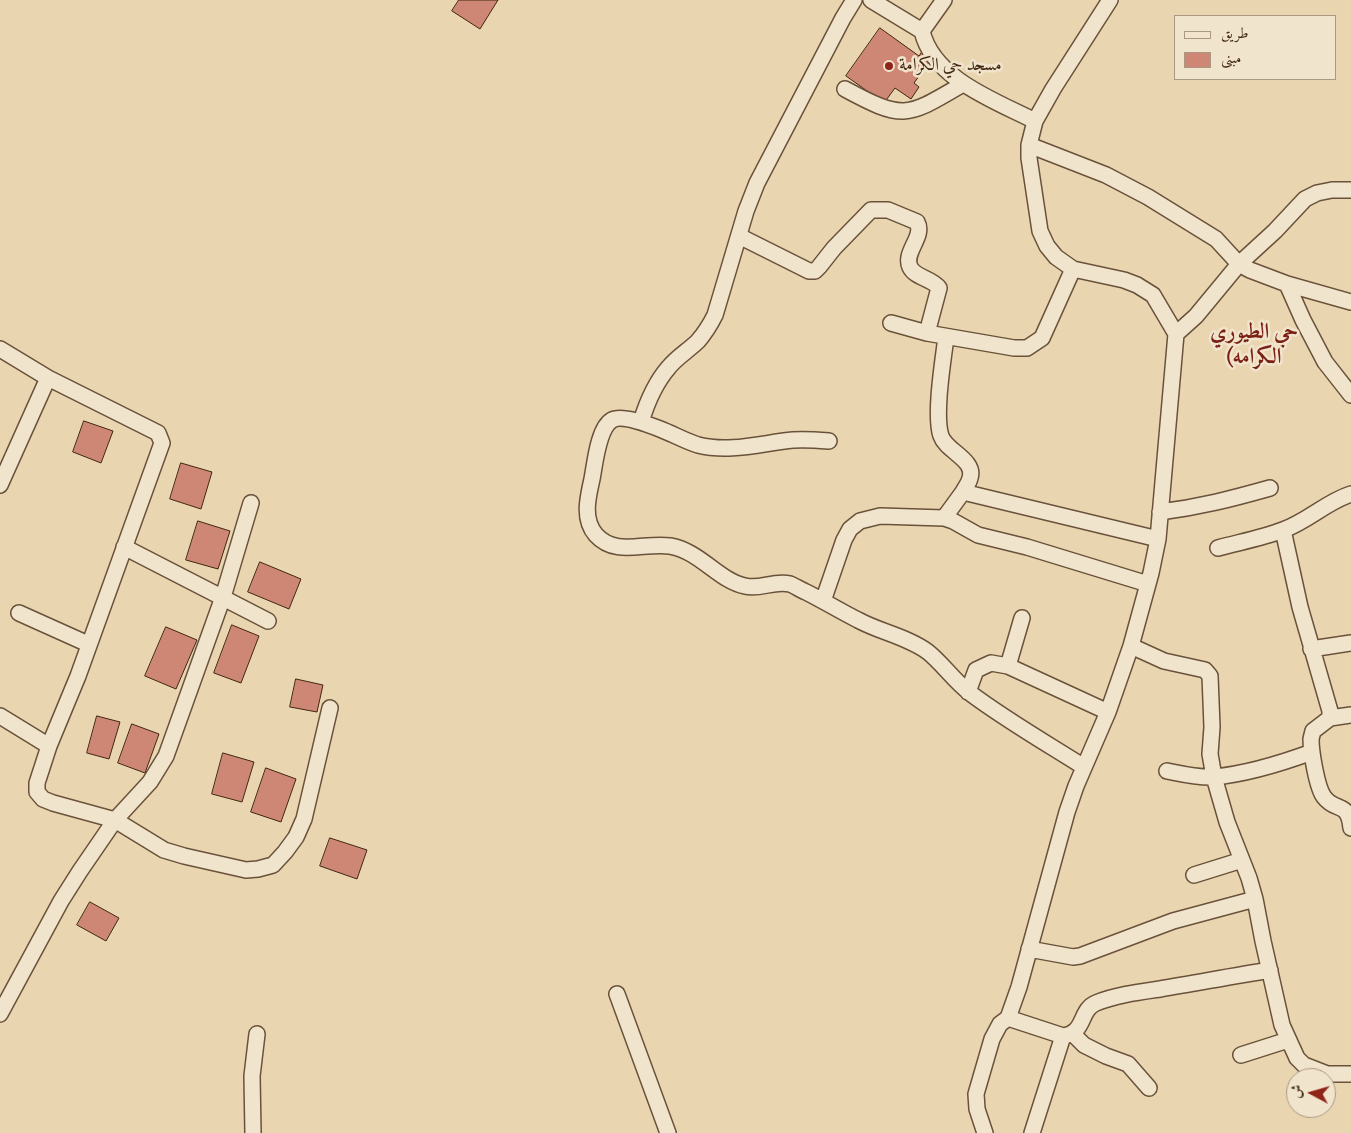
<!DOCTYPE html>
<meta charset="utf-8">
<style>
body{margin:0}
#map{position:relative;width:1351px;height:1133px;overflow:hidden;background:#e9d6b1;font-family:"IM FELL French Canon",Amiri,serif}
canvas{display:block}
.legend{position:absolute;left:1174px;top:15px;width:162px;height:65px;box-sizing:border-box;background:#f1e4cc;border:1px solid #aa9882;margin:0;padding:6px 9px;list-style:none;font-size:15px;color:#402612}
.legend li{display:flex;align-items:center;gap:10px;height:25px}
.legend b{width:25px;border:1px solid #aa9882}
.north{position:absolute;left:1286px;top:1068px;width:50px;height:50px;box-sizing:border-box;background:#f1e4cc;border:1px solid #aa9882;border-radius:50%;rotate:276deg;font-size:14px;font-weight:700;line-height:20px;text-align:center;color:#402612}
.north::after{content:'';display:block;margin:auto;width:18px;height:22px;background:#8f2418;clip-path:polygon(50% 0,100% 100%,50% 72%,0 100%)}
</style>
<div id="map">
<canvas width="1351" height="1133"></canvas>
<ul class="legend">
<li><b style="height:6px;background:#f1e4cc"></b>طريق</li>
<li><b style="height:14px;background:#cf8775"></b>مبنى</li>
</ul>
<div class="north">ش</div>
</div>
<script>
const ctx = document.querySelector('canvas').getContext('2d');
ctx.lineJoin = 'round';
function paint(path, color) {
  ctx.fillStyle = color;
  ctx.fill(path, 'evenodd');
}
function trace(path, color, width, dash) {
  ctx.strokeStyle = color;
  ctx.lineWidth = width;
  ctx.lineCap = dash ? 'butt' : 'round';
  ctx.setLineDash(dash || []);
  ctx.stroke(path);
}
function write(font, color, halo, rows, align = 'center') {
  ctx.font = font + ' "IM FELL French Canon",Amiri,serif';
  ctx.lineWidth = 5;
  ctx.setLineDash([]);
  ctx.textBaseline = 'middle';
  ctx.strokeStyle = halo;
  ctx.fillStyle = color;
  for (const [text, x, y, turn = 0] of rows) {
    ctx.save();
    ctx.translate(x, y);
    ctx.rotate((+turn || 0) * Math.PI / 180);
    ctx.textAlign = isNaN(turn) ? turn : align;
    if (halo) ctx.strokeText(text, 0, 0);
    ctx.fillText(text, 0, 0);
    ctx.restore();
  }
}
const building = new Path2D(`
 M459 0H498L480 29 452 11Z
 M880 28 919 56 923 50 933 57 914 83 919 87 911 99 895 88 884 103 846 76Z
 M84 421 113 431 101 463 73 452Z
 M181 463 212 472 201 509 170 499Z
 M198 521 230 531 218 569 186 560Z
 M260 562 301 579 289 609 248 592Z
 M232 625 259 636 241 683 214 673Z
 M166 627 197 640 176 689 145 676Z
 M296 679 323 685 317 712 290 707Z
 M97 716 120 722 109 759 87 753Z
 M132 724 159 734 145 773 118 763Z
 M223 753 254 762 242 802 212 794Z
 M266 768 296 779 281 822 251 812Z
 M330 838 367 850 357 879 320 866Z
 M90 902 119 918 106 941 77 925Z`);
paint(building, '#cf8775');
trace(building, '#402612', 1);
const minor = new Path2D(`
 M871 0 922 31C933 79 996 101 1035 121
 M922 31 944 0
 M845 89C904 121 907 117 963 84
 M1029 145 1106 175 1148 197 1216 239 1239 264 1250 270 1287 284 1351 302
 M739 236 809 271H815L819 267 834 248 871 210H888L917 222C925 237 903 252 910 267 915 278 932 278 939 288L927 333
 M1287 284 1303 320 1325 362 1351 395
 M891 323 927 333 1014 348H1027L1042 338 1073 269
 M1176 334 1196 316 1239 264 1275 231 1305 199 1317 193 1332 190H1351
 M946 337C943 361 934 415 941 436 946 451 976 460 970 478 969 483 965 488 963 492
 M0 349 48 378 158 433 162 443 78 676 49 746 37 783V792L43 799 53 803 115 820 164 850 184 856 246 870 258 869 273 865 285 852 296 837 304 819 330 708
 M641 422C647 402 655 383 669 367 677 357 689 350 698 341 705 333 710 325 715 315L746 211 757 183 843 18 854 0
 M829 441C817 440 805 439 793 440 762 443 730 453 698 445 685 441 673 434 660 429 650 425 622 414 612 420 598 428 595 464 592 479 588 497 582 519 596 535 616 557 644 542 670 546 700 551 719 581 745 586 760 590 774 580 790 584 795 586 801 590 806 592 824 601 840 611 858 620 880 632 908 637 928 652 943 664 954 681 970 693 1006 720 1046 743 1084 767
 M0 485 48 378
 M1160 512C1200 507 1231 499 1270 488
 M944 518 963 492 1158 539
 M1283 530 1300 607 1330 711V718L1313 731 1311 739C1311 752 1317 788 1324 797 1336 813 1348 800 1351 828
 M124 547 268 621
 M1218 548C1240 542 1262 538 1283 530 1308 521 1326 502 1351 494
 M823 601 844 540 850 529 860 521 880 516 944 518 953 521 978 535 1027 547 1148 584
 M19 613 88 644
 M1131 646 1164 661 1205 670 1210 676 1212 727 1210 754 1214 777 1227 822 1249 878 1255 899 1263 941 1282 1025 1297 1058 1304 1065 1327 1074H1351
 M1311 649 1351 643
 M1008 666 1022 618
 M968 692 976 670 991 663 1008 666 1108 712
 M0 716 49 746
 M1330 718 1351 715
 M1167 771C1182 774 1198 778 1214 777 1246 774 1282 763 1312 752
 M1194 875 1242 860
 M1029 949 1073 957 1080 956 1173 921 1255 899
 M617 994 668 1133
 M0 1014 61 901 80 871 115 820 150 782 166 756 223 597 251 503
 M1008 1018 1063 1036C1086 1033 1079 1010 1096 1003 1115 995 1139 992 1160 989 1196 983 1233 976 1270 970
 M1073 1034 1084 1045 1106 1056 1128 1064 1149 1088
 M1241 1055 1288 1040
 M253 1133 252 1076 257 1034
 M985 1133 977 1109 976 1094 992 1039 1000 1024 1008 1018 1019 987 1067 812 1076 786 1108 712 1131 646 1151 573 1158 539 1176 334 1153 295 1137 285 1124 280 1073 269 1056 257 1047 246 1040 231 1029 158V145L1035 121 1053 89 1110 0
 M1032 1133 1063 1036`);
trace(minor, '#6a523a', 18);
trace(minor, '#f1e4cc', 15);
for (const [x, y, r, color] of [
 [889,66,5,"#8f2418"]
]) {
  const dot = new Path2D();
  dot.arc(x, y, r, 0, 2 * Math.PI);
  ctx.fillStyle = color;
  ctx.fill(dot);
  trace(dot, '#f1e4cc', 2);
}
write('18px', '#402612', '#f1e4cc', [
 ["مسجد حي الكرامة",899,66]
], 'left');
write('bold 22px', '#7a1f14', '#f1e4cc', [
 ["حي الطيوري",1254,333],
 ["(الكرامه",1254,358]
]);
</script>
